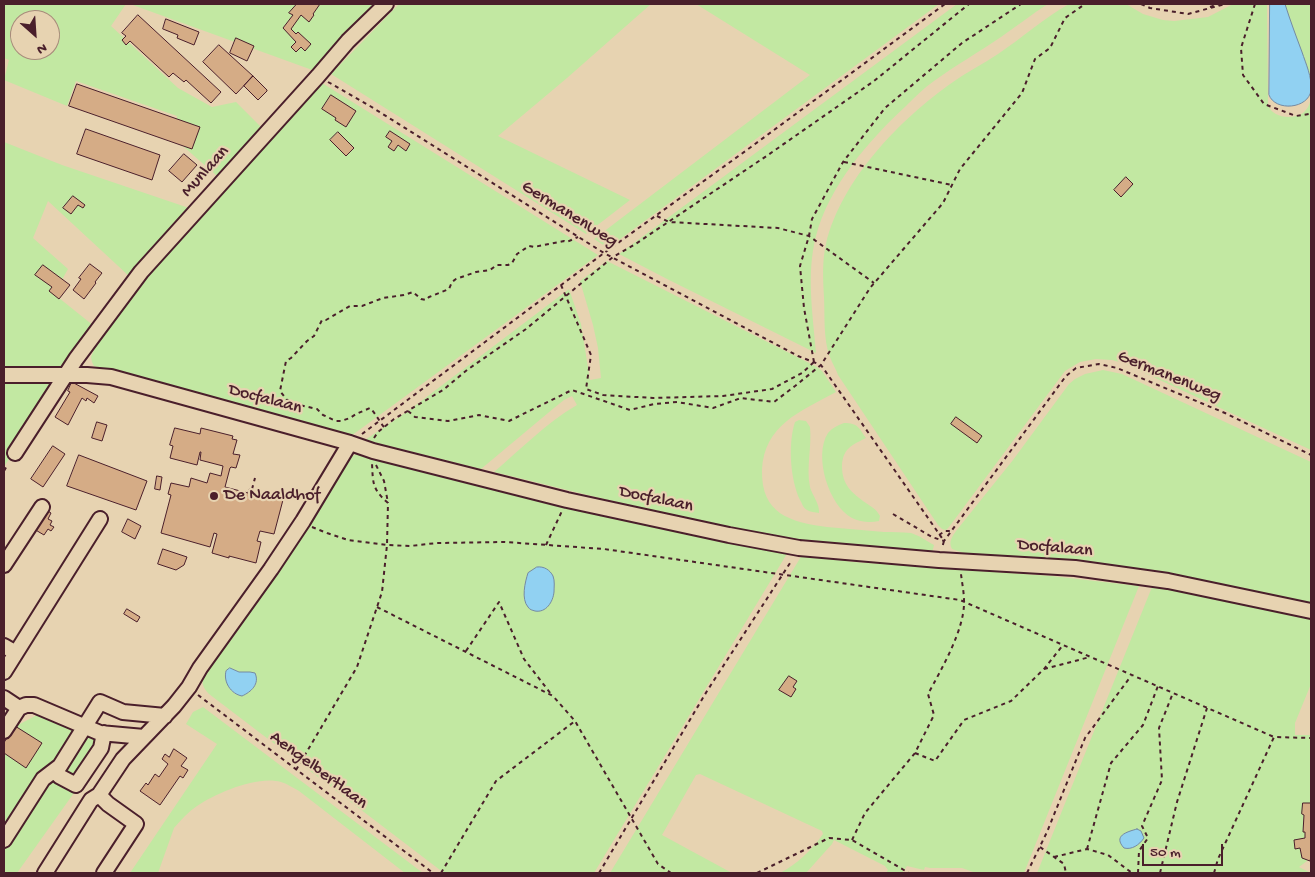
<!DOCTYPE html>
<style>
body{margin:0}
#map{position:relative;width:1315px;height:877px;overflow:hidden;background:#e7d3b1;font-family:"Gochi Hand",sans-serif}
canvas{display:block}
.frame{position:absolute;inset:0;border:5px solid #4a1f2b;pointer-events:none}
.north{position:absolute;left:10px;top:10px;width:50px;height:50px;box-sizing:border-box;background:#e7d3b1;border:1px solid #a88b7b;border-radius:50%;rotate:154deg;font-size:14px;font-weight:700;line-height:20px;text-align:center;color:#4a1f2b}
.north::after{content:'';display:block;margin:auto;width:18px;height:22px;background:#4a1f2b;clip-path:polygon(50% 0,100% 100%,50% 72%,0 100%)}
.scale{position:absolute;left:1142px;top:844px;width:81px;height:22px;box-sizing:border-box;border:2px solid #4a1f2b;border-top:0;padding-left:6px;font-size:15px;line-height:18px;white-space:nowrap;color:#4a1f2b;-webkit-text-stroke:4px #e7d3b1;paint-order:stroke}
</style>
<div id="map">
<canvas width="1315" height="877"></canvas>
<div class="frame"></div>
<div class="north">N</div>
<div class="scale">50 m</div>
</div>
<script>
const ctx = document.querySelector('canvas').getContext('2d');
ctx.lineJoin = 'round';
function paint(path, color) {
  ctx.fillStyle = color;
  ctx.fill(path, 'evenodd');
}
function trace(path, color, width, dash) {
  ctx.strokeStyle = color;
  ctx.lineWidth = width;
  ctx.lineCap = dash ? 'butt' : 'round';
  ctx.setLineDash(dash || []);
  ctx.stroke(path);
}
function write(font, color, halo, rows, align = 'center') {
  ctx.font = font + ' "Gochi Hand",sans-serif';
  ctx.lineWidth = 4.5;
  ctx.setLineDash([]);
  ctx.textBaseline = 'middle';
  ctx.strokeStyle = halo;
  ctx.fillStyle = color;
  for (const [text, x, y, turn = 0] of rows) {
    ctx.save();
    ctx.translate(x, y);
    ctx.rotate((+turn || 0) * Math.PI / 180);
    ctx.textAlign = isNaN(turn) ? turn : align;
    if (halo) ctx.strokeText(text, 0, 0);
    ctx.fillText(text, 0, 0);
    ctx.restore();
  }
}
paint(new Path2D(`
 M4 4H126L111 26 178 88 212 107 236 102 261 127 217 176 176 140 177 116 76 81 67 106 4 80 9 60 4 58ZM20 20H50V50H20Z
 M130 4H380L315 71Z
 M399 4H651L567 78 498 136 630 200 586 234 331 74Z
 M696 4H939L608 248 594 239 810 75Z
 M957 4H1048C1032 14 1017 26 1001 37 979 52 956 65 934 81 924 88 915 97 906 106 869 140 829 186 816 236 806 274 813 315 816 353L669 280 619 254Z
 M1069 4H1126L1143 14 1163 20 1174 21 1208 17 1233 4H1267L1268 105C1272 118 1293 120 1303 113 1308 109 1311 102 1311 95L1282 4H1311V450L1123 363 1112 360 1096 359 1080 362 1065 371 949 527 946 530 942 529 938 525 838 375C836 369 832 363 830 357 823 339 825 316 824 297 823 279 822 261 826 244 841 180 900 119 953 82 967 72 983 64 998 54 1022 38 1044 18 1069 4Z
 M322 83 598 255 351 436 94 366 92 362 91 357 96 345 135 291 172 246 284 123Z
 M4 142 62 165 189 208 130 277 48 201 33 238 68 269 54 294 94 326 66 368H4Z
 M607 261 817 367 822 371 836 392C801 411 764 425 762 470 761 514 790 522 827 527 846 529 865 530 884 532 893 532 902 532 911 533 918 535 927 541 934 545L932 553C886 550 838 546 792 538 692 522 593 496 494 472 521 449 546 423 577 405L572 396 564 400 554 408 481 469 365 440 408 411 569 289 581 324 590 380 601 378 598 348 593 325 580 281Z
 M1103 370 1122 374 1311 462V605L970 555 952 549C948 542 952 537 956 531L1013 460 1069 384 1075 379 1085 374Z
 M57 383 4 467V384Z
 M799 420 806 421 810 427C812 447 806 467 810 487 812 495 820 504 819 513 815 512 810 512 807 510 803 508 802 503 800 500 790 479 788 443 795 422Z
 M844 423C858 423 859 428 866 438 852 445 843 448 842 466 842 485 852 493 866 503 872 507 877 510 880 516L879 521C870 523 860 522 852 518 829 506 813 456 828 433 832 428 838 425 844 423Z
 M358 453 788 552 594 873H444L209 694C203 688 201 683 204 674L349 458ZM553 577 554 586 525 602 524 589ZM230 668 239 672H250L256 684 248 693 235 694 229 687 226 671Z
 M802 555 853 562 1051 576 1139 586 1024 873H976L962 868H930L925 867 924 870 907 866 902 873H886L888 870 885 866 834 840 832 844 806 873H780C797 864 811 851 823 834L822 831 700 774 696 775 662 835 732 873H610Z
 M1152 587 1178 591 1311 619V684L1295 723V735H1311V858L1299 867 1311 873H1037Z
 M203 707 211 713 423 873H405L299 791C293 788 288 784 281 782 258 775 216 793 197 806 188 812 181 820 174 828L158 873H130L217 744 186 724 193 712Z
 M37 715 97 741 108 745 17 873H4V746L18 725Z`), '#c2e8a2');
const water = new Path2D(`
 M1270 4H1285C1290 20 1296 36 1302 52 1306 64 1312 77 1311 90 1309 109 1275 112 1269 95Z
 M537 567C544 566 550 570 553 576 555 581 554 587 554 592 553 602 546 613 535 611 532 610 530 610 528 607 521 599 525 582 528 573Z
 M230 668 239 672H250L255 673C260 684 251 692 242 696 231 694 223 682 226 671Z
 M1137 829 1141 831 1144 838C1139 845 1132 850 1124 848 1113 836 1126 832 1137 829Z`);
paint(water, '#91d1f2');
trace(water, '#758aa2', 1);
const building = new Path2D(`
 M297 4H320L313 14 314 15 309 22 301 15 291 29 296 34 298 32 311 44 305 51 301 47 296 52 291 47 296 42 283 28 293 15 289 13Z
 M138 15 221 92 211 103 186 80 184 82 173 73 169 77 130 41 126 45 122 40 126 36 122 33Z
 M166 19 199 32 194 45 177 38 178 35 163 29Z
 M236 38 254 46 247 61 230 53Z
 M219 45 253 76 236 94 203 62Z
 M253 76 267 90V91L258 100 244 86Z
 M77 84 200 127 192 149 69 106Z
 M331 95 356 111 346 127 335 120 336 118 322 109Z
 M86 129 160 155 152 180 77 154Z
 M390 131 410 144 406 151 398 145 394 151 388 147 392 141 386 137Z
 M338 132 354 148 346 156 330 140Z
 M184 154 197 165 182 182 169 171Z
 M1126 177 1133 184 1121 197 1114 190Z
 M73 196 85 205 83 208 78 205 71 214 63 208Z
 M90 264 102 273 95 282 96 283 84 299 73 290 81 279 79 278Z
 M43 265 70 285 59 299 49 291 52 287 35 275Z
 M72 382 98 396 94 403 87 398 86 401 82 398 68 425 55 417 70 392 68 391Z
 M956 417 982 436 977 443 951 424Z
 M97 422 107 425 102 441 92 438Z
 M175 428 200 434 201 428 233 436 232 439 237 440 233 454 240 455 236 468 231 467 230 468 225 487 248 493 249 489 254 490 253 495 265 498 267 492 284 496 274 534 260 531 257 541 261 542 256 563 229 556V558L212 553 217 534 214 533 210 547 161 533 171 495 168 494 171 483 189 487 191 478 207 483 210 473 221 476 223 466 200 460 201 452H200L197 465 170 458 173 446 170 445Z
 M53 446 65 454 43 487 31 479Z
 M79 455 147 481 136 510 67 486Z
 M157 476 162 477 160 490 155 489Z
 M45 509 51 513 48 519 52 521 50 525 54 527 51 531 48 529 44 535 34 529Z
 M128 519 141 526 135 539 122 532Z
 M163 549 187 557 184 565 176 570 158 564Z
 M127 609 140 617 137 622 124 614Z
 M789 676 797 681 793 687 796 689 791 697 779 690Z
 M15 726 42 743 26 768 4 753V743Z
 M174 749 187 758 181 766 188 770 183 778 180 776 160 805 140 791 146 783 148 785 155 774 159 777 168 764 162 759 165 754 169 757Z
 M1303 803H1311V857L1310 861 1302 858 1300 848 1295 849 1294 840 1305 838V832H1303L1304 815 1302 814Z`);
paint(building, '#d5ac86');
trace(building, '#4a1f2b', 1);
const minor = new Path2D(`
 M4 375H87L111 377 350 443 373 451 567 500 729 535 799 548 939 560 1075 568 1168 581 1311 611
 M15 453 76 359 141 272 318 76 348 41 386 4
 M4 565 42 507
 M4 646 16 653
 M4 672 100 519
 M4 698 19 708
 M4 731 19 708 26 705H34L100 733 144 737
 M57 769 59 776 76 785 101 748 104 733
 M99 795 108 804 136 824 104 873
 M4 840 43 779 60 766 100 702 123 712 165 716
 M45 873 91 800 99 795 123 759 174 706 189 687 200 668 271 569 303 521 350 443`);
trace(minor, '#4a1f2b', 18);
trace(new Path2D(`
 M1141 4 1150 8 1188 14 1225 4
 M1255 4 1241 48 1243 75 1264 104 1296 116 1309 114 1311 112
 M1210 7 1219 4
 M328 82 370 106 604 253 798 356 821 365 935 528 944 541 942 548
 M844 162 952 185
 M657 216 669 222 778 228 809 236 874 283
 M561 285 591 355 586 389 603 395 653 398 723 396 772 389 802 373 814 362
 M814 362 804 308 800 266 809 236 812 219 843 162 885 108 962 43 1021 4
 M408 411 415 417 448 421 479 415 509 421 572 390 630 410 654 404 677 402 713 408 741 398 774 402 795 386 821 365 870 288 943 203 960 169 1022 93 1035 59 1050 48 1065 18 1085 4
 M384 427C379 421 376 414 370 408L356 414 350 418 341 421H336L323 415 317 409 295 404 287 400 280 391 286 361 291 358 307 341 314 336 322 320H326L350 306H362L383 298 404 295 413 292 421 299 426 300 429 297 449 289 452 282 456 279 476 272 490 270 497 265H508L512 263 517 254 529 246 534 247 564 241 567 242 578 237
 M362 434 604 253 751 147 945 4
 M374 438 378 432 394 419 443 390 467 370 526 329 613 257 634 245 768 155 874 81 969 4
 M376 465 384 481 388 503
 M4 471 8 464
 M252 489 255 478
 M893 514 932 537 944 541 1066 376 1076 368 1099 364 1117 368 1225 413 1311 455
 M312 527 327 533 348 540 387 545 410 546 437 543 505 542 604 549 960 600 1274 737
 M939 535 945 531H951
 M546 545 562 511
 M377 607 553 696 575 721 658 864 671 873
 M466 651 499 602 524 659 551 694
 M1044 669 1090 657
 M198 695 433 873
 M915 753 935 761 964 720 1011 701 1044 669 1063 645
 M296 770 357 667 382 592 387 545 388 503C372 489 373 483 372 463
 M852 840 865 813 915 753 934 715 928 694C941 670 965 629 964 601 964 592 962 583 961 574
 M1040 847 1064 864 1066 873
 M1087 849 1111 763 1143 725 1158 686
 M1054 857 1087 849 1108 855 1132 873
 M441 873 496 781 575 721
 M599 873 707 691 792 560
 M757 873 829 838 852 840 909 873
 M1027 873 1047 832 1085 738 1131 676
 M1138 873 1139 851 1148 838 1142 826 1162 780 1159 728 1173 693
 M1160 873 1177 802 1207 708
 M1214 873 1218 859 1274 737 1311 738`), '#4a1f2b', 2, [4, 4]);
trace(minor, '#e7d3b1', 14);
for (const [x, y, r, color] of [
 [214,496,5,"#4a1f2b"]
]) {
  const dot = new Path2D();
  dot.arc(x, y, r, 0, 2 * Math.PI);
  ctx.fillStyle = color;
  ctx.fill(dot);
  trace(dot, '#e7d3b1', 2);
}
write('18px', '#4a1f2b', '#e7d3b1', [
 ["Munlaan",206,172,-48],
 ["Germanenweg",569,215,32],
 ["Germanenweg",1169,377,22],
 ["Docfalaan",265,400,15],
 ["Docfalaan",656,500,12],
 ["Docfalaan",1055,549,5],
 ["Aengelbertlaan",318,771,37]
]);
write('18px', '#4a1f2b', '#e7d3b1', [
 ["De Naaldhof",224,496]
], 'left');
</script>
